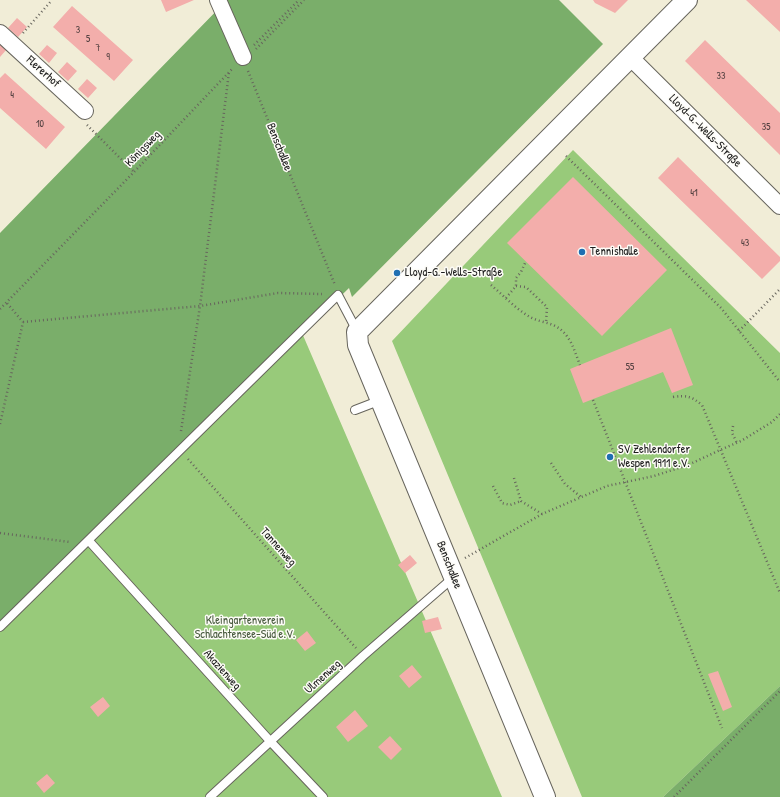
<!DOCTYPE html>
<meta charset="utf-8">
<style>
body{margin:0}
canvas{display:block;background:#f1edd7}
</style>
<canvas width="780" height="797"></canvas>
<script>
const ctx = document.querySelector('canvas').getContext('2d');
ctx.lineJoin = 'round';
function paint(path, color) {
  ctx.fillStyle = color;
  ctx.fill(path, 'evenodd');
}
function trace(path, color, width, dash) {
  ctx.strokeStyle = color;
  ctx.lineWidth = width;
  ctx.lineCap = dash ? 'butt' : 'round';
  ctx.setLineDash(dash || []);
  ctx.stroke(path);
}
function write(font, color, halo, rows, align = 'center') {
  ctx.font = font + ' "Patrick Hand",sans-serif';
  ctx.lineWidth = 3;
  ctx.setLineDash([]);
  ctx.textBaseline = 'middle';
  ctx.strokeStyle = halo;
  ctx.fillStyle = color;
  for (const [text, x, y, turn = 0] of rows) {
    ctx.save();
    ctx.translate(x, y);
    ctx.rotate((+turn || 0) * Math.PI / 180);
    ctx.textAlign = isNaN(turn) ? turn : align;
    if (halo) ctx.strokeText(text, 0, 0);
    ctx.fillText(text, 0, 0);
    ctx.restore();
  }
}
paint(new Path2D(`
 M573 150 780 353V686L663 797H582L392 341Z
 M302 333 502 797H0V630Z`), '#98ca7a');
paint(new Path2D(`
 M227 0H559L603 44 352 297 349 288 0 630V233Z
 M780 686V797H663Z`), '#7aae6a');
paint(new Path2D(`
 M161 0H194L166 12Z
 M593 0H628L615 13 595 3Z
 M746 0H780V32Z
 M72 6 133 60 114 81 53 27Z
 M17 18 27 27 18 37 8 28Z
 M705 40 780 113V155L685 61Z
 M0 42 7 49 0 57Z
 M47 45 57 53 49 63 39 54Z
 M67 62 77 71 68 81 58 72Z
 M5 73 65 127 46 149 0 108V78Z
 M87 79 97 88 88 98 78 89Z
 M678 157 780 257V261L762 279 658 178Z
 M573 177 667 270 602 336 507 243Z
 M671 328 693 385 672 393 663 372 583 403 570 369Z
 M410 555 417 563 405 573 398 565Z
 M438 617 442 629 425 633 422 621Z
 M307 631 316 643 305 651 296 640Z
 M412 665 422 677 409 688 399 676Z
 M718 671 732 707 723 711 708 674Z
 M103 697 110 706 98 717 90 707Z
 M355 710 368 726 348 742 336 727Z
 M390 736 402 749 391 760 378 747Z
 M47 774 55 783 44 793 36 783Z`), '#f3aeab');
const service = new Path2D(`
 M355 410 381 400
 M89 541 270 741 323 797
 M0 627 338 295 357 331
 M210 797 363 656 454 577`);
const minor = new Path2D(`
 M218 0 243 57
 M0 33 85 111
 M630 57 780 206`);
const tertiary = new Path2D(`
 M545 797 358 345 357 332 687 0`);
trace(service, '#67655d', 10);
trace(minor, '#67655d', 18);
trace(tertiary, '#67655d', 22);
trace(new Path2D(`
 M23 33 52 0
 M254 45 299 0
 M256 49 304 0
 M248 71 335 285
 M87 125 134 172
 M566 156 721 308 780 382
 M491 285C504 296 516 309 530 317 537 321 546 322 553 325 570 332 574 350 580 365
 M516 286 526 287 547 307 546 323
 M506 298 516 286V278L521 272 526 261
 M0 309 134 172 233 68
 M23 322 200 306 278 293 322 294
 M739 331 780 289
 M673 397C686 395 691 396 702 405L780 593
 M593 400 722 728
 M0 424 23 322 6 302
 M733 426 732 433 737 443
 M181 431 200 306 229 72
 M188 459 356 648
 M551 463 565 484 581 497
 M514 478 521 501 542 514
 M493 486 502 503 510 505 521 501
 M0 533 70 542
 M465 558 542 514 607 486 654 476 688 465 720 450 741 441 772 422 780 414
 M674 797 780 691`), '#67655d', 2.5, [1, 3]);
trace(service, '#fff', 8);
trace(minor, '#fff', 16);
trace(tertiary, '#fff', 20);
for (const [x, y, r, color] of [
 [582,252,4,"#1f6fb2"],
 [397,273,4,"#1f6fb2"],
 [610,457,4,"#1f6fb2"]
]) {
  const dot = new Path2D();
  dot.arc(x, y, r, 0, 2 * Math.PI);
  ctx.fillStyle = color;
  ctx.fill(dot);
  trace(dot, '#fdfcf7', 1.5);
}
write('10px', '#524040', null, [
 ["3",78,30],
 ["5",88,39],
 ["7",98,48],
 ["9",108,57],
 ["33",721,76],
 ["4",12,95],
 ["10",40,124],
 ["35",766,127],
 ["41",694,193],
 ["43",745,243],
 ["55",630,367]
]);
write('12px', '#1c1c1c', '#fdfcf7', [
 ["Flererhof",43,72,42],
 ["Lloyd-G.-Wells-Straße",705,131,45],
 ["Benschallee",279,147,68],
 ["Königsweg",143,149,-46],
 ["Tannenweg",278,547,48],
 ["Benschallee",449,565,68],
 ["Akazienweg",222,670,48],
 ["Ulmenweg",323,677,-42]
]);
write('12px', '#1c1c1c', '#fdfcf7', [
 ["Tennishalle",590,252],
 ["Lloyd-G.-Wells-Straße",405,273],
 ["SV Zehlendorfer",618,450],
 ["Wespen 1911 e.V.",618,464]
], 'left');
write('12px', '#47593d', '#fdfcf7', [
 ["Kleingartenverein",245,621],
 ["Schlachtensee-Süd e.V.",245,635]
]);
</script>
